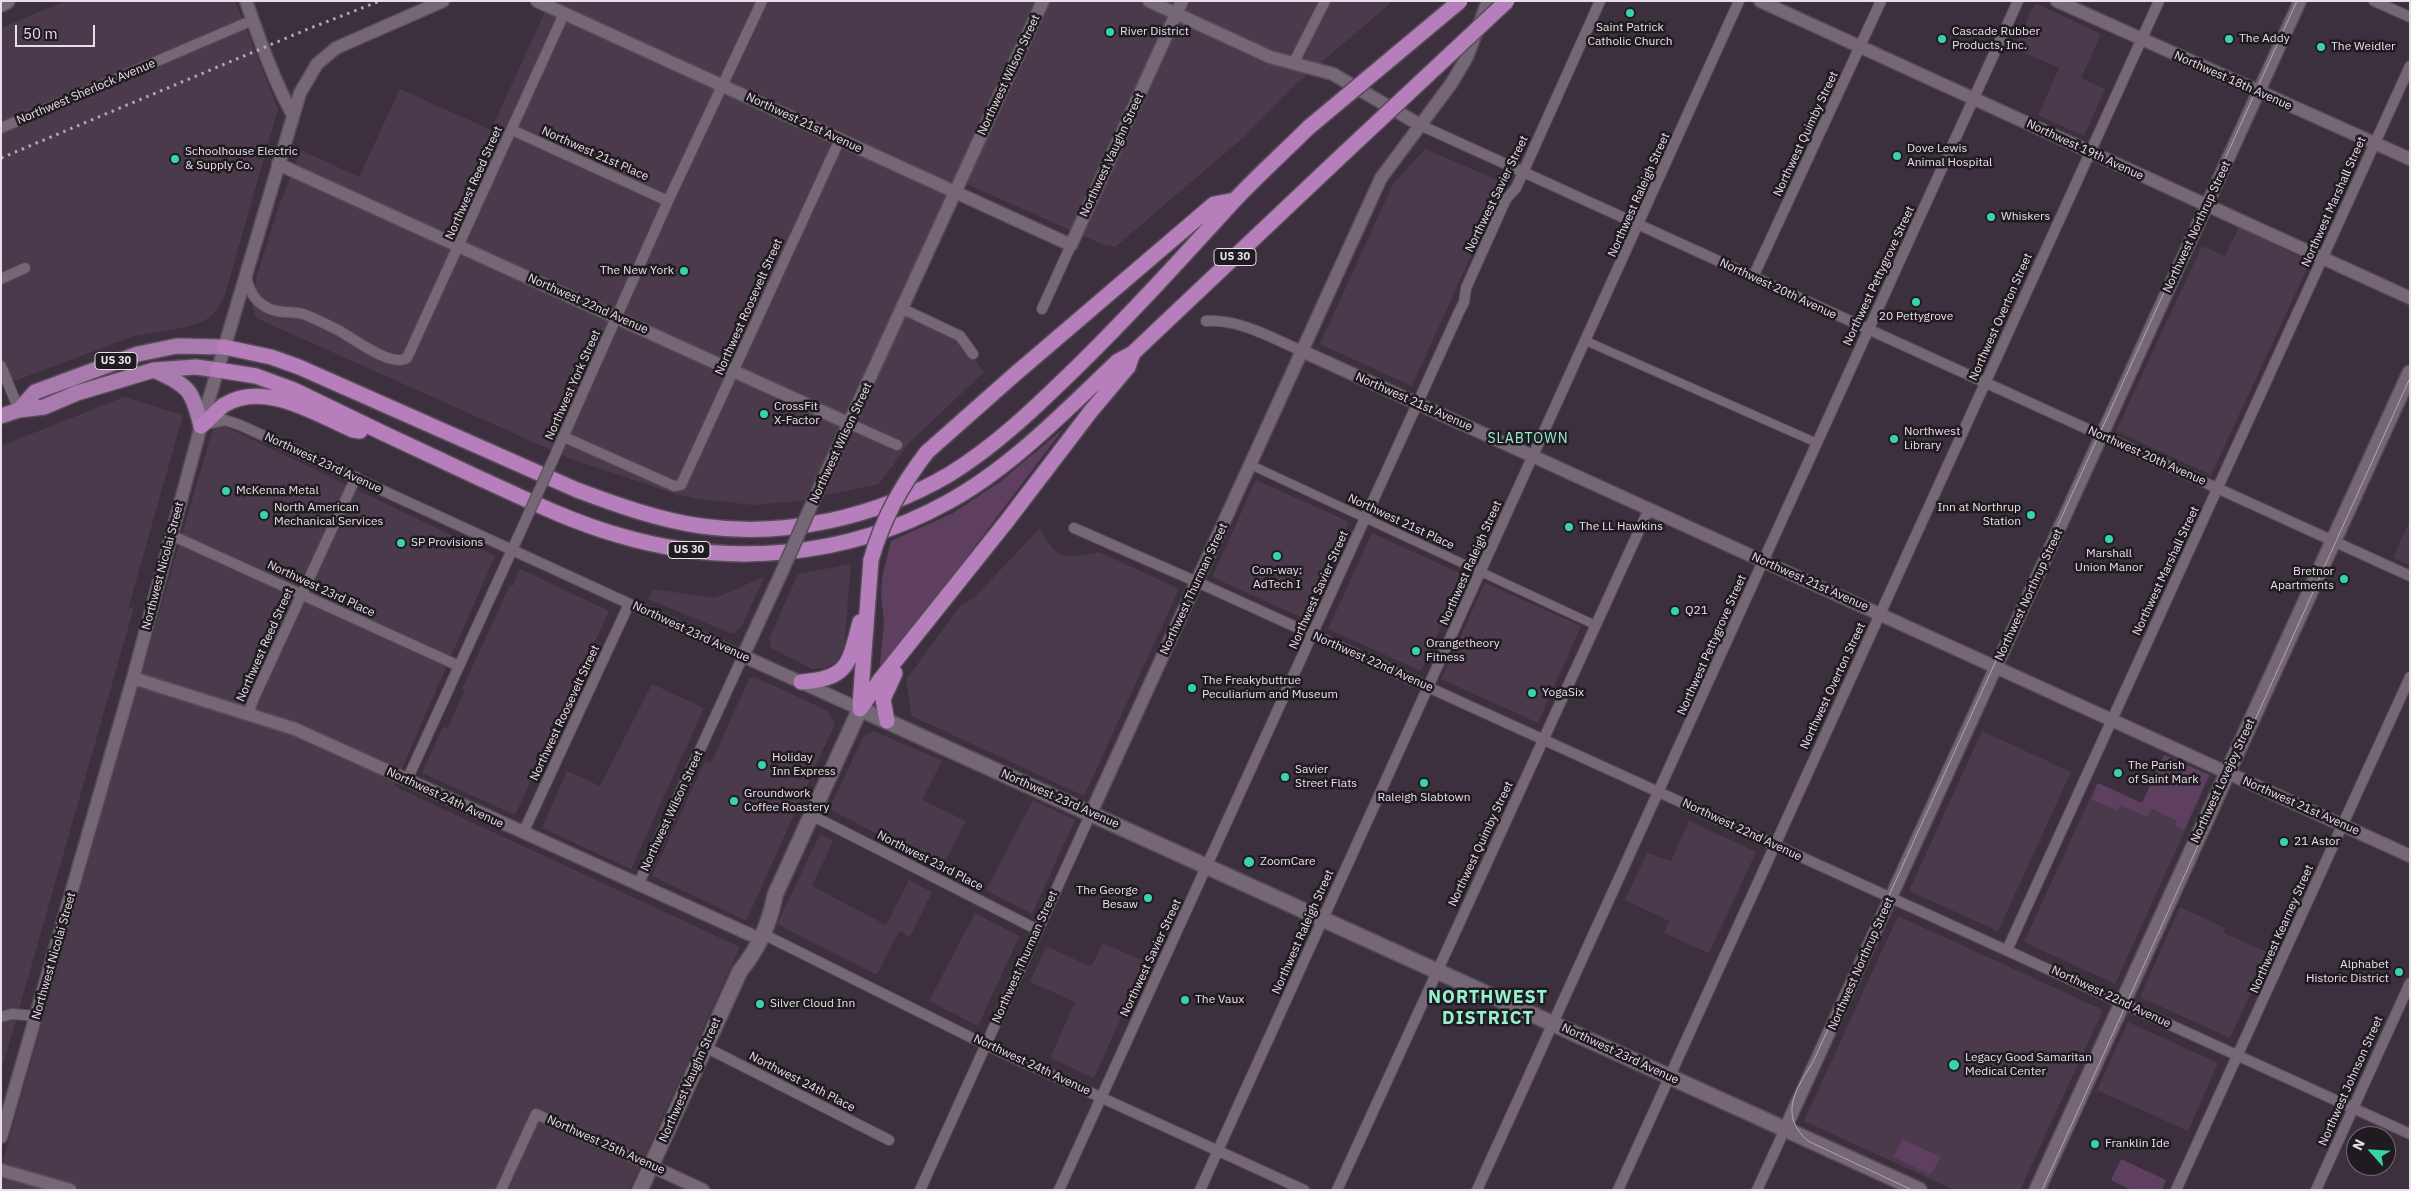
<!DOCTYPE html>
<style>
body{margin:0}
#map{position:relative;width:2411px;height:1191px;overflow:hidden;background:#3d303e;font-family:"IBM Plex Sans",sans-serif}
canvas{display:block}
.frame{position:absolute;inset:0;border:2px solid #e8e0e8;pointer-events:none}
.north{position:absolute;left:2346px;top:1126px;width:50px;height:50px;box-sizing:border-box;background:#201b21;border:1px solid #706a71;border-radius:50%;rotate:296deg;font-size:14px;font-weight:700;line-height:20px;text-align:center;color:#e8e0e8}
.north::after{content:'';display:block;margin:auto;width:18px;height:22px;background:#38d4a6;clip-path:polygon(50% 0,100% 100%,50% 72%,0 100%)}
.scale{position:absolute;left:15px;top:25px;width:80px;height:22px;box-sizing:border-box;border:2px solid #e8e0e8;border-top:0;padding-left:6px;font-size:15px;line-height:18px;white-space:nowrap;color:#e8e0e8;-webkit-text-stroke:4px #201b21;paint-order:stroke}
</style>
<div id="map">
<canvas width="2411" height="1191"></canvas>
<div class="frame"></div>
<div class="north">N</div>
<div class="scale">50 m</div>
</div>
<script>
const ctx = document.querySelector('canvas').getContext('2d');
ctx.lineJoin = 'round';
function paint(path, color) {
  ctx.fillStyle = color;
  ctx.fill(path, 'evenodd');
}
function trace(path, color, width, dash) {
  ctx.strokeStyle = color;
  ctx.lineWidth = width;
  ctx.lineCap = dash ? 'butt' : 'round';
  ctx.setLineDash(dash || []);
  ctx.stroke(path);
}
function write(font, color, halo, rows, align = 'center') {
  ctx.font = font + ' "IBM Plex Sans",sans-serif';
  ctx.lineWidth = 5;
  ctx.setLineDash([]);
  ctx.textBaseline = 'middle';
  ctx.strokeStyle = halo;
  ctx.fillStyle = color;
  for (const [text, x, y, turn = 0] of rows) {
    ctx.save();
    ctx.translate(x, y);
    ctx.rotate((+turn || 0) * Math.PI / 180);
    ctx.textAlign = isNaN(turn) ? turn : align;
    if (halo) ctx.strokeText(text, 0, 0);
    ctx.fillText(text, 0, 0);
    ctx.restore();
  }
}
paint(new Path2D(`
 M65 1H235L278 109 224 298 213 314 204 321 186 327 134 336 1 386V28Z
 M550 1H1393L1295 85 1244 137 1115 247 1104 245 960 181 902 309 959 336 984 372 910 442 879 484 798 501 753 505 698 499 675 494 569 458 256 318 252 306 257 275 280 203 301 150 359 177 400 89 491 130Z
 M2035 3 2101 34 2081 78 2105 89 2084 136 2038 115 2059 68 2014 48Z
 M1425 149 1504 183 1412 386 1320 344 1393 184Z
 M2239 227 2310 262 2211 475 2116 431 2202 246 2225 256Z
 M124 397 183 415 128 609 134 607 1 1072V446Z
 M222 425 495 556 394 786 740 947 629 1190H1V1168L154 631 213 428Z
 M1256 480 1349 522 1305 619 1212 577Z
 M2410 520V565L2393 558Z
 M1039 529 1054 550 1065 556H1078L1099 552 1179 589 1084 796 912 716 906 680 961 605 975 597Z
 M1372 533 1464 575 1421 671 1328 629Z
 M851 564 844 647 836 662 824 668 812 669 771 648 769 639 798 574Z
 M520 569 609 611 515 815 422 773 443 727 447 729 465 690 462 689 510 585 513 586Z
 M764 577 742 626 734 633H730L648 599 653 589 715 598Z
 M1485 583 1581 626 1538 723 1441 679Z
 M755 677 828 711 835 723 747 919 745 920 652 876 705 761 711 763 749 679Z
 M652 684 704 708 631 869 542 828 567 771 600 786Z
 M874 731 942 761 922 800 966 821 942 867 829 809 864 736Z
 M1982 731 2071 772 1998 931 1909 891Z
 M2165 755 2210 775 2115 984 2024 942 2097 783 2142 804Z
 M1033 800 1075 820 1032 914 986 890Z
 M1689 821 1756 852 1709 953 1664 933 1669 921 1625 900 1647 853 1671 861Z
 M820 834 833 841 812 886 886 925 909 880 932 892 910 937 899 931 877 975 777 924Z
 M2180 907 2225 928 2224 933 2269 953 2230 1038 2140 997Z
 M975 913 1019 936 978 1026 929 1001Z
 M1898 916 2103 1010 2020 1190H1955L1804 1121Z
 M1103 943 1146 962 1094 1078 1050 1058 1075 1002 1030 982 1046 946 1091 967Z
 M2128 1022 2218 1063 2188 1131 2097 1090Z`), '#4b3a4c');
paint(new Path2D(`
 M1063 429 879 674 884 622 881 592 883 573 891 541 953 513 1000 482Z
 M2164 755 2209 775 2184 830 2175 826 2177 821 2152 809 2148 817 2120 805 2118 811 2091 799 2098 783 2142 803Z
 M1902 1139 1941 1157 1930 1175 1894 1157Z
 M2121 1159 2166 1180 2162 1190H2131L2111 1180Z`), '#5e3f60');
const pedestrian = new Path2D(`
 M1586 341 1817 443
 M1251 465 1595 625`);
const minor = new Path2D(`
 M2374 1 2410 17
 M1293 64 1325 1
 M1420 125 2410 576
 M1 128 253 20
 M512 130 668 201
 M246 276C249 289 253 300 266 307 277 314 291 311 303 314 315 318 327 325 338 330 353 338 391 368 407 358L564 14
 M1753 277 1881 1
 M1 279 25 268
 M903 309 960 336 973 354
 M1042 309 1071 245
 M1206 321C1240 319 1272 338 1302 351
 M1 366 19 410
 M207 424 225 420 240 425 743 656 638 885
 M850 424 897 445
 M564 437 674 486 681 485 840 139
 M556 453 668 201 762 1
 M1074 528 1197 582 2410 1134
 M171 535 459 666
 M248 715 253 700 356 477
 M407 780 523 526
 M811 815 1038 930
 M523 833 629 604
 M763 934 986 1045 1304 1190
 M2007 950 2410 66
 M1 1017 12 1014 37 1016
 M705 1047 889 1140
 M501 1190 536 1114 651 1166
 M920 1190 1091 813
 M1059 1190 1459 312 1464 302 1466 288 1506 199 1516 188 1600 1
 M1200 1190 1739 1
 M1337 1190 1649 509
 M1477 1190 2018 1
 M1618 1190 2159 1
 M1757 1190 1785 1129
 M2176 1190 2410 677
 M2316 1190 2410 983`);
const tertiary = new Path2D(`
 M246 1C260 40 273 79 293 115
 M537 1 1071 245 1182 1
 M1149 1 1270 57 1333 74 1420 125
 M1760 1 2410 298
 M2057 1 2410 159
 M278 164 850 424
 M1302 351 2410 856
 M815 497 1043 1
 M780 576 743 656 860 709
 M133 678 295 729 751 935
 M1091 813 1381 178 1451 84 1467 57 1488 1
 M1785 1129 2300 1
 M1 1137 133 678 201 426 300 93 317 64 336 48 443 1
 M651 1166 703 1190
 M1 1170 70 1190`);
const secondary = new Path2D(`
 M1 4 7 1
 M640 1190 740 971C758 949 770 923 775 895L860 709 1919 1190
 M2037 1190 2410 373`);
const trunk = new Path2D(`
 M154 370C189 387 191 387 201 426
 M19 410 35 392 138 354 177 346 224 347
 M1 416 19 410 44 407 77 393 154 370 196 367 218 370`);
const motorway = new Path2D(`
 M224 347 271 357 299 367 577 490C617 505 659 520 701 526 786 538 877 517 950 474 997 445 1037 406 1076 368 1130 315 1181 259 1232 203 1256 177 1283 153 1308 128
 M218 370 256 376 294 390C355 420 416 449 477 477 523 498 569 521 618 535 728 568 847 558 948 502 1012 467 1065 411 1118 361L1133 353 1337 160
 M201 426C209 420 216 411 224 405 264 380 316 414 353 430L360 431
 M927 452 1014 375 1214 204 1235 200
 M801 682C849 679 849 663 860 622
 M860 705 871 560
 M860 709 880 680 1007 521 1091 411 1128 367 1133 353
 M887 721 883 699 895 673`);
trace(pedestrian, '#564c57', 10);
trace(minor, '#564c57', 12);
trace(tertiary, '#564c57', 15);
trace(secondary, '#564c57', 18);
trace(trunk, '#564c57', 18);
trace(motorway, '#564c57', 18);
trace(pedestrian, '#756776', 8);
trace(minor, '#756776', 10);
trace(tertiary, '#756776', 12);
trace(secondary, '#756776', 15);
trace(trunk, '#a97aad', 15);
trace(motorway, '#b67ebb', 15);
trace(new Path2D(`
 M1912 1190 1808 1141C1778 1115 1796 1089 1813 1062L2297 1
 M2042 1190 2410 378`), '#b1a8b1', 1);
trace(new Path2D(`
 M1 158 308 29 380 1`), '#b1a8b1', 3, [2.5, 5]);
const minorBridge = new Path2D(`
 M523 526 556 453`);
const tertiaryBridge = new Path2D(`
 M780 576 815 497`);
const motorwayBridge = new Path2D(`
 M1308 128 1460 1
 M1337 160 1507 1
 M871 560C883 518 901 486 927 452`);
trace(minorBridge, '#564c57', 12, []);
trace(tertiaryBridge, '#564c57', 15, []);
trace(motorwayBridge, '#564c57', 18, []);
trace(minorBridge, '#756776', 10);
trace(tertiaryBridge, '#756776', 12);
trace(motorwayBridge, '#b67ebb', 15);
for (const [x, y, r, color] of [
 [1630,13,5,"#38d4a6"],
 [1110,32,5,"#38d4a6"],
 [1942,39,5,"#38d4a6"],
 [2229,39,5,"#38d4a6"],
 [2321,47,5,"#38d4a6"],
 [1897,156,5,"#38d4a6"],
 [175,159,5,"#38d4a6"],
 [1991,217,5,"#38d4a6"],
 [684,271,5,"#38d4a6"],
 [1916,302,5,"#38d4a6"],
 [764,414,5,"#38d4a6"],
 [1894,439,5,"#38d4a6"],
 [226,491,5,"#38d4a6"],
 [264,515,5,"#38d4a6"],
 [2031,515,5,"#38d4a6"],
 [1569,527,5,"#38d4a6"],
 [2109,539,5,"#38d4a6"],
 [401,543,5,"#38d4a6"],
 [1277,556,5,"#38d4a6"],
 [2344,579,5,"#38d4a6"],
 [1675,611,5,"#38d4a6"],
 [1416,651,5,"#38d4a6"],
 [1192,688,5,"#38d4a6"],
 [1532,693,5,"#38d4a6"],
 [762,765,5,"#38d4a6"],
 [2118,773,5,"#38d4a6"],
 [1285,777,5,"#38d4a6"],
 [1424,783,5,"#38d4a6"],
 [734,801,5,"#38d4a6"],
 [2284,842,5,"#38d4a6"],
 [1249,862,6,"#38d4a6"],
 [1148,898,5,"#38d4a6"],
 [2399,972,5,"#38d4a6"],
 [1185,1000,5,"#38d4a6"],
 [760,1004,5,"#38d4a6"],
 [1954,1065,6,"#38d4a6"],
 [2095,1144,5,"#38d4a6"]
]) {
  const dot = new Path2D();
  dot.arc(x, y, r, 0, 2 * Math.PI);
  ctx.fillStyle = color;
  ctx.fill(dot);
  trace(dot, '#201b21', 2);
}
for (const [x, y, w] of [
 [1235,257,42],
 [116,361,42],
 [689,550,42]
]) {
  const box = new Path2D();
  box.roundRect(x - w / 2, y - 8.5, w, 17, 4);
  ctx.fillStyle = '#201b21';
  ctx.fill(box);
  trace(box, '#e8e0e8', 1);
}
write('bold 11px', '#e8e0e8', null, [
 ["US 30",1235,257],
 ["US 30",116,361],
 ["US 30",689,550]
]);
write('12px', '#e8e0e8', '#201b21', [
 ["Saint Patrick",1630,28,"center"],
 ["Catholic Church",1630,42,"center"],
 ["River District",1120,32],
 ["Cascade Rubber",1952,32],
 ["Products, Inc.",1952,46],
 ["The Addy",2239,39],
 ["The Weidler",2331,47],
 ["Dove Lewis",1907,149],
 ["Animal Hospital",1907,163],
 ["Schoolhouse Electric",185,152],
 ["& Supply Co.",185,166],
 ["Whiskers",2001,217],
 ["The New York",674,271,"right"],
 ["20 Pettygrove",1916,317,"center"],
 ["CrossFit",774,407],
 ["X-Factor",774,421],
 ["Northwest",1904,432],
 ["Library",1904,446],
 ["McKenna Metal",236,491],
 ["North American",274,508],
 ["Mechanical Services",274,522],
 ["Inn at Northrup",2021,508,"right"],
 ["Station",2021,522,"right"],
 ["The LL Hawkins",1579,527],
 ["SP Provisions",411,543],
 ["Marshall",2109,554,"center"],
 ["Union Manor",2109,568,"center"],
 ["Con-way:",1277,571,"center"],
 ["AdTech I",1277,585,"center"],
 ["Bretnor",2334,572,"right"],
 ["Apartments",2334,586,"right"],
 ["Q21",1685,611],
 ["Orangetheory",1426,644],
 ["Fitness",1426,658],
 ["The Freakybuttrue",1202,681],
 ["Peculiarium and Museum",1202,695],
 ["YogaSix",1542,693],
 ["Holiday",772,758],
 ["Inn Express",772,772],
 ["The Parish",2128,766],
 ["of Saint Mark",2128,780],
 ["Savier",1295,770],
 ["Street Flats",1295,784],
 ["Groundwork",744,794],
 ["Coffee Roastery",744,808],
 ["Raleigh Slabtown",1424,798,"center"],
 ["21 Astor",2294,842],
 ["ZoomCare",1260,862],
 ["The George",1138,891,"right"],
 ["Besaw",1138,905,"right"],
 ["Alphabet",2389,965,"right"],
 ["Historic District",2389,979,"right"],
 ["The Vaux",1195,1000],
 ["Silver Cloud Inn",770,1004],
 ["Legacy Good Samaritan",1965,1058],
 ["Medical Center",1965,1072],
 ["Franklin Ide",2105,1144]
], 'left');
write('12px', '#e8e0e8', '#201b21', [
 ["Northwest Wilson Street",1009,75,-65],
 ["Northwest 18th Avenue",2233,81,24],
 ["Northwest Sherlock Avenue",86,92,-23],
 ["Northwest 21st Avenue",804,123,25],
 ["Northwest Quimby Street",1806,134,-65],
 ["Northwest 19th Avenue",2085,150,25],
 ["Northwest 21st Place",595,154,24],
 ["Northwest Vaughn Street",1112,155,-65],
 ["Northwest Reed Street",474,183,-66],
 ["Northwest Savier Street",1497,194,-64],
 ["Northwest Raleigh Street",1639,195,-66],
 ["Northwest Marshall Street",2334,202,-66],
 ["Northwest Northrup Street",2197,227,-65],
 ["Northwest Pettygrove Street",1879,276,-65],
 ["Northwest 20th Avenue",1778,289,25],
 ["Northwest 22nd Avenue",588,304,24],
 ["Northwest Roosevelt Street",749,307,-66],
 ["Northwest Overton Street",2001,317,-66],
 ["Northwest York Street",573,385,-66],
 ["Northwest 21st Avenue",1414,402,24],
 ["Northwest Wilson Street",841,443,-65],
 ["Northwest 20th Avenue",2147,456,24],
 ["Northwest 23rd Avenue",323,463,25],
 ["Northwest 21st Place",1401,522,25],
 ["Northwest Raleigh Street",1471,563,-66],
 ["Northwest Nicolai Street",163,566,-75],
 ["Northwest Marshall Street",2166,571,-65],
 ["Northwest 21st Avenue",1810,582,24],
 ["Northwest 23rd Place",321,589,25],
 ["Northwest Thurman Street",1194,589,-65],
 ["Northwest Savier Street",1319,590,-66],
 ["Northwest Northrup Street",2029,595,-65],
 ["Northwest 23rd Avenue",691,632,25],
 ["Northwest Reed Street",265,645,-66],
 ["Northwest Pettygrove Street",1712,645,-66],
 ["Northwest 22nd Avenue",1373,662,24],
 ["Northwest Overton Street",1833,686,-65],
 ["Northwest Roosevelt Street",565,713,-65],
 ["Northwest Lovejoy Street",2223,781,-65],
 ["Northwest 24th Avenue",445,798,25],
 ["Northwest 23rd Avenue",1060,799,24],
 ["Northwest 21st Avenue",2301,806,24],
 ["Northwest Wilson Street",672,811,-65],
 ["Northwest 22nd Avenue",1742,830,25],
 ["Northwest Quimby Street",1481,844,-65],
 ["Northwest 23rd Place",930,861,27],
 ["Northwest Kearney Street",2282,929,-66],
 ["Northwest Raleigh Street",1303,932,-66],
 ["Northwest Nicolai Street",54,956,-74],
 ["Northwest Thurman Street",1025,957,-66],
 ["Northwest Savier Street",1151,958,-65],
 ["Northwest Northrup Street",1861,964,-66],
 ["Northwest 22nd Avenue",2111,997,25],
 ["Northwest 23rd Avenue",1620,1054,25],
 ["Northwest 24th Avenue",1032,1065,25],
 ["Northwest Vaughn Street",690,1080,-66],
 ["Northwest Johnson Street",2351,1081,-66],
 ["Northwest 24th Place",802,1082,27],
 ["Northwest 25th Avenue",606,1145,24]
]);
ctx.letterSpacing = '1px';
write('14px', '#96f1cf', '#201b21', [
 ["SLABTOWN",1528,439]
]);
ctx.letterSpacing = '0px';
ctx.letterSpacing = '1px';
write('bold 18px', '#96f1cf', '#201b21', [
 ["NORTHWEST",1488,998],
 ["DISTRICT",1488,1019]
]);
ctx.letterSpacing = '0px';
</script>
